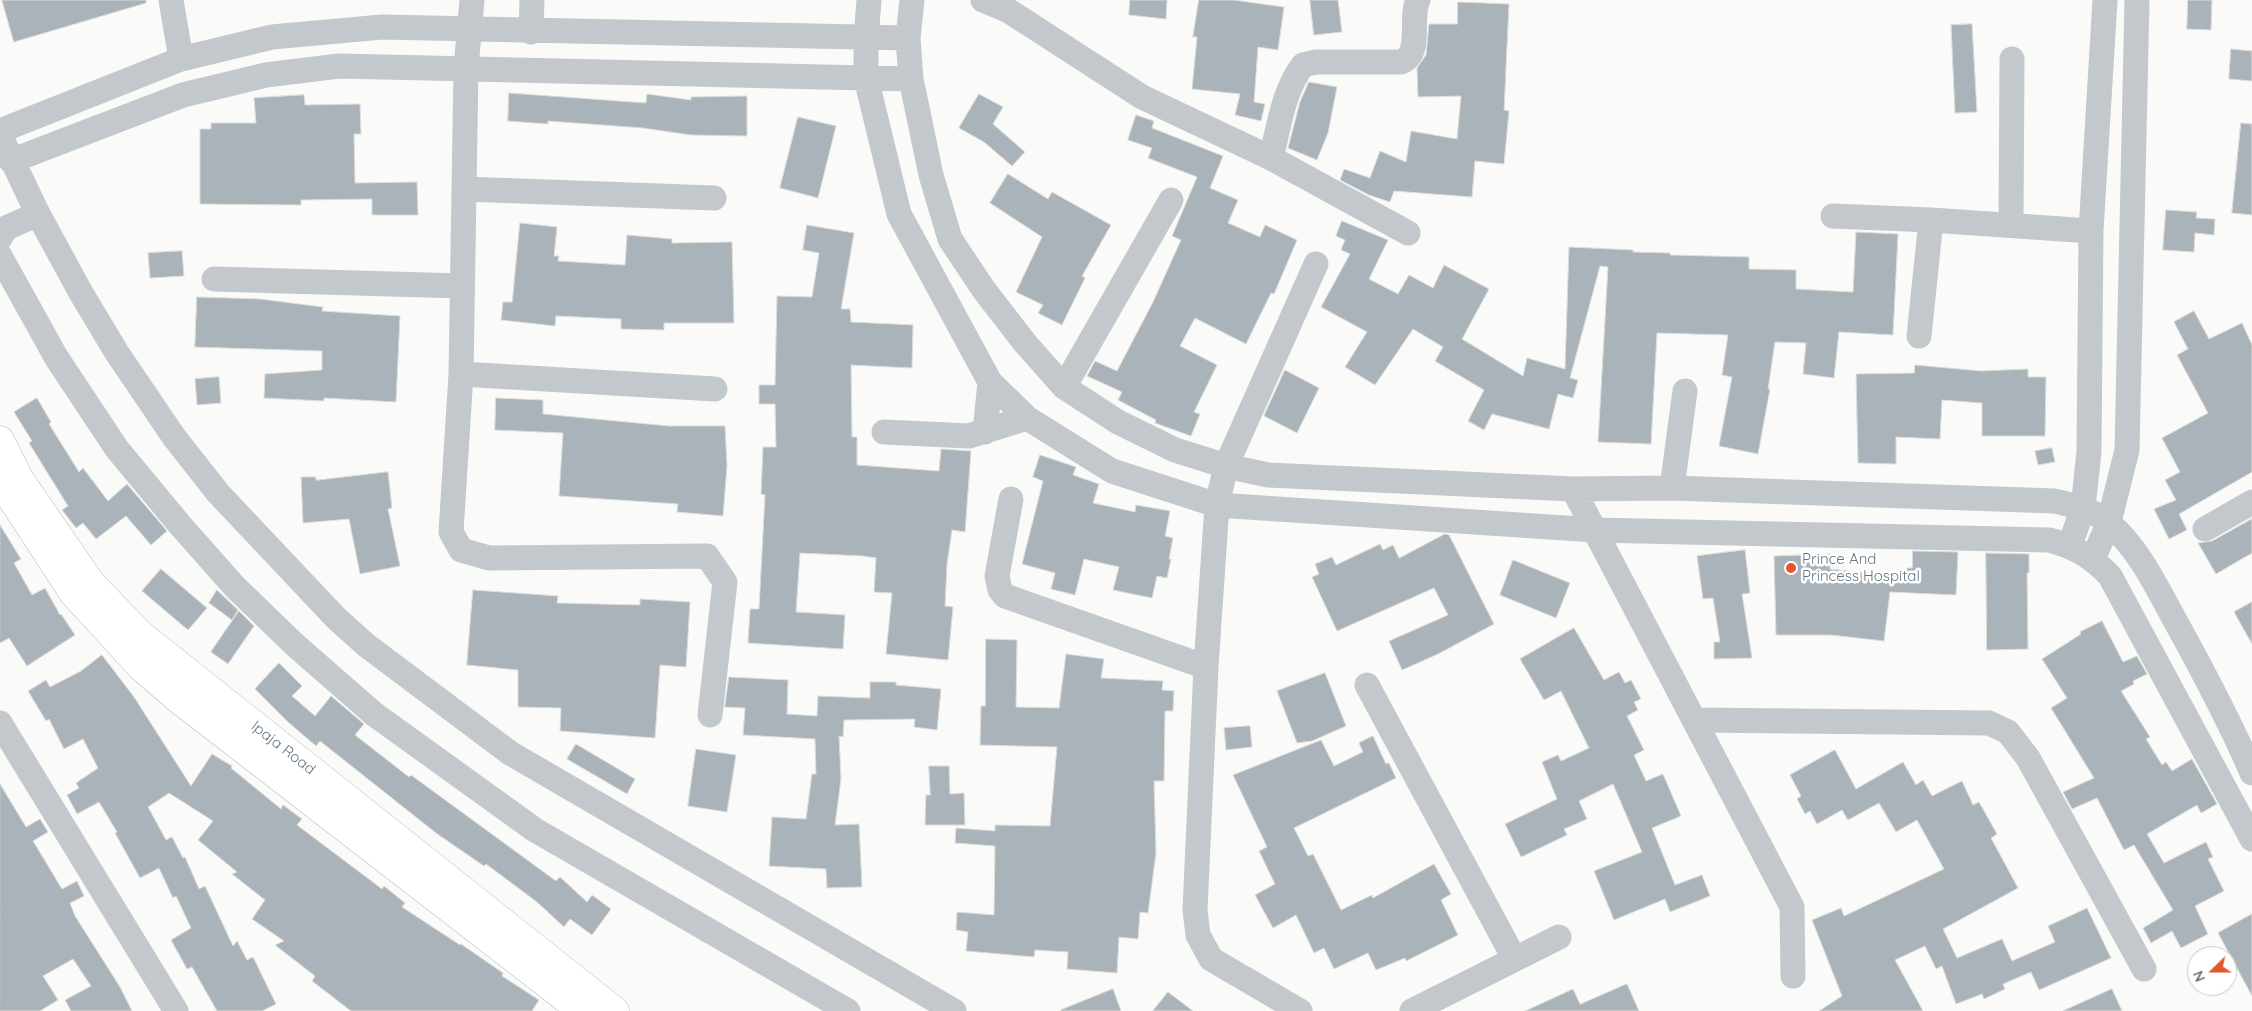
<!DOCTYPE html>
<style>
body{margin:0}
#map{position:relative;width:2252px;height:1011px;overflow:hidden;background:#fafaf8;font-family:Quicksand,sans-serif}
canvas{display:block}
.north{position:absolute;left:2187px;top:946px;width:50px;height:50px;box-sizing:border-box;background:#fff;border:1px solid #c1c8cd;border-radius:50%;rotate:248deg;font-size:14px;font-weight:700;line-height:20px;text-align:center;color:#657683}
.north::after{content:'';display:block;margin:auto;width:18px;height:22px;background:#e4572e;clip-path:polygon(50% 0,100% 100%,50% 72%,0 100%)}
</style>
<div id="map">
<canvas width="2252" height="1011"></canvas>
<div class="north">N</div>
</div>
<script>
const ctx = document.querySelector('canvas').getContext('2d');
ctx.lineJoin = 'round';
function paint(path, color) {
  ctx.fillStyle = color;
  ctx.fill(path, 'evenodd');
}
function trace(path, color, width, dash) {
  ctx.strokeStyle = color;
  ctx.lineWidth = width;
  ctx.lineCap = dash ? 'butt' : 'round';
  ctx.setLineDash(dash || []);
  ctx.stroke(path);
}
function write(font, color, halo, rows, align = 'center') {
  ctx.font = font + ' Quicksand,sans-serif';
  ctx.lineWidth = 5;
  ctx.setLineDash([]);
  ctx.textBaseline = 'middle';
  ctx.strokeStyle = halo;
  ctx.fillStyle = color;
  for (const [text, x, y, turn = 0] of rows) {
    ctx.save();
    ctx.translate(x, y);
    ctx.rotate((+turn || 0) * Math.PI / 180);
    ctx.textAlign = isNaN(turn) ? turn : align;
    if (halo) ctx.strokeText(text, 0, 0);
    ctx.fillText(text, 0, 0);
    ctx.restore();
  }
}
const building = new Path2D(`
 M2 0H146V3L14 42Z
 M1130 0H1167L1166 19 1129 15Z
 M1199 0H1233L1284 7 1278 50 1258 47 1254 102 1265 104 1261 121 1235 115 1240 94 1192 89 1197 37H1193Z
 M1310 0H1338L1342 32 1314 35Z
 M2188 0H2212L2211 30 2187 29Z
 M1458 2 1509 4 1504 110 1509 111 1504 164 1475 161 1472 197 1394 191 1390 202 1369 195 1340 180 1344 169 1370 178 1380 151 1406 162 1411 131 1457 139 1461 96 1418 97 1417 68 1426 55 1429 24H1457Z
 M1972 24 1977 112 1955 113 1951 25Z
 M2231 49 2252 51V81L2229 79Z
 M1309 82 1337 87 1328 133 1317 160 1288 148 1300 102Z
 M509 93 646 103 647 94 691 100V97L747 96V136L691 135 643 128 548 121V124L508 121Z
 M979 94 1003 107 993 124 1025 152 1012 166 984 142 959 128Z
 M304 95 305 105 360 104 361 134H354L355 183 417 182 418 215H372V199L301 200V205L200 204V129H211V123H256L254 98Z
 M1136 115 1154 121 1152 128 1223 156 1210 188 1238 200 1228 223 1260 237 1265 225 1297 240 1274 294 1271 293 1246 344 1195 318 1180 346 1217 365 1194 412 1200 414 1191 436 1155 423 1156 420 1118 400 1122 392 1087 376 1095 361 1117 371 1153 302 1181 240 1172 236 1197 177 1148 158 1152 148 1128 140Z
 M798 117 836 126 818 198 780 188Z
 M2241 123 2252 124V215L2232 213Z
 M1008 174 1048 199 1052 192 1111 225 1082 276 1085 278 1062 325 1038 313 1043 305 1016 292 1042 237 990 203Z
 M2166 210 2197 212 2196 218 2215 219 2214 235 2195 233 2194 252 2163 250Z
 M1342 221 1388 240 1369 279 1398 294 1409 275 1433 288 1444 265 1489 289 1462 339 1523 376 1527 358 1565 369 1569 247 1633 250V252L1670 253V255L1749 257V269L1796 270V289L1853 292 1856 232 1898 234 1893 335 1839 332 1834 378 1803 374 1806 343 1775 342 1768 389H1770L1758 454 1719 446 1732 377 1722 375 1728 335 1657 333 1651 444 1598 442 1608 267 1600 266 1570 378 1578 380 1573 398 1558 394 1549 429 1492 414 1484 430 1468 421 1484 390 1435 361 1443 347 1413 329 1375 385 1345 367 1367 332 1321 307 1350 254 1341 250 1345 240 1336 236Z
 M520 223 557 227 554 256H559L558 261 625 265 627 235 672 239V243L732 242 734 323H664V330L621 329V319L556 316 555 326 501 320 503 302H512Z
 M807 225 854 233 841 309H850L851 322 913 325 912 368 851 365 852 437H857V465L939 471 941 449 971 451 965 532 952 530 947 564 945 606 953 607 948 660 886 654 892 593 874 592 876 558 863 556 800 553 796 612 845 615 843 649 748 643 750 609H759L765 495 761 494 763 447H776L775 404H759V385H775L777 296 812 297 819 253 803 250Z
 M182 251 184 276 150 278 148 253Z
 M197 297 260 299 323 307 322 311 400 316 396 402 324 398V401L264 398 265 374 322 370V351L195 347Z
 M2194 311 2209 339 2242 323 2252 345V472L2179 514 2187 530 2169 539 2154 509 2176 500 2165 480 2180 472 2162 438 2208 413 2177 355 2188 349 2174 322Z
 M1915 365 1981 371 2028 369V377H2046L2045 436H1982V403L1942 400 1940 439 1896 437V464L1858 463 1856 374 1914 373Z
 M1285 370 1319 388 1297 433 1264 416Z
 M219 377 221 403 197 405 195 379Z
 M37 398 51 422 49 424 79 472 83 468 108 501 127 484 167 531 151 545 126 516 96 539 83 523 76 528 62 510 68 506 29 443 32 441 14 412Z
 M496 398 543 400V414L669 426H725L727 466 723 516 677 512 678 504 559 496 563 433 495 430Z
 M2052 448 2055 462 2038 465 2035 451Z
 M1040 455 1076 467 1073 475 1099 484 1093 503 1135 512 1136 505 1170 511 1165 536 1173 538 1169 559H1171L1167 578 1157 576 1152 598 1113 590 1119 567 1084 559 1075 595 1051 589 1055 573 1022 564 1043 481 1033 477Z
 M388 472 392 508 388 509 400 566 360 574 349 519 303 523 301 477H316V480Z
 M2252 519V553L2216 574 2198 543 2212 541Z
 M0 525 21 559 14 563 32 595 45 588 60 615 61 614 75 635 27 666 9 638 0 643Z
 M1445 534 1449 535 1494 624 1438 654 1402 670 1389 641 1448 615 1434 588 1337 631 1312 577 1319 574 1315 564 1332 557 1336 565 1380 544 1383 550 1393 545 1399 558Z
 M1745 550 1750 593 1742 594 1752 658 1714 659V642H1720L1713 598 1703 599 1697 556Z
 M1913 551 1958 552 1956 595 1890 592 1884 641 1831 635H1776L1774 556 1830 554V569L1906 577 1907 568H1912Z
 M1986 553 2029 554V573H2027L2028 649 1987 650Z
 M1513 560 1570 583 1556 618 1500 595Z
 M161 569 207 608 188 630 142 591Z
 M217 590 238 610 232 620 209 603Z
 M473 590 558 596 557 603 640 605V599L690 602 686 667 660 665 655 738 560 731 561 708 518 707V670L467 665Z
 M2252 602V644L2234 612Z
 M239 611 254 626 228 664 211 652Z
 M2102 621 2123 662 2137 656 2147 674 2133 681 2134 684 2121 691 2150 737 2146 739 2162 765 2166 762 2172 771 2192 759 2217 804 2201 813 2197 805 2147 834 2164 863 2206 842 2213 857 2208 859 2224 891 2195 906 2208 934 2181 948 2172 931 2151 943 2143 928 2173 910 2134 845 2124 850 2097 798 2072 809 2063 792 2094 778 2051 708 2067 698 2042 659 2081 634 2080 632Z
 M1574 628 1604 680 1619 672 1625 683 1631 680 1641 699 1634 702 1638 710 1627 716 1644 750 1634 755 1646 781 1663 774 1681 816 1652 828 1675 885 1702 875 1710 896 1670 912 1665 899 1614 920 1594 871 1642 852 1613 784 1579 801 1587 819 1564 829 1567 835 1521 857 1505 824 1557 799 1542 762 1558 755 1561 761 1589 748 1561 691 1544 700 1520 659Z
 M986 639 1017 640 1016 707 1059 708 1066 654 1104 659 1101 678 1163 681 1162 690 1174 691 1173 711H1165L1164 781H1154L1156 853 1148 913 1140 912 1138 939 1119 937 1117 973 1067 969 1068 952 1035 950 1034 957 966 951 968 932 956 930 957 912 994 915 995 846 955 843 956 828 995 831V825L1050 826 1057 747 980 745 981 706H985Z
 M102 655 134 697 191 786 212 754 232 766 231 768 281 809 283 805 302 819 297 825 382 889 384 886 405 903 402 907 460 945 461 944 503 973 502 976 539 1000 532 1011H351L312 981 315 976 275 945 284 941 252 919 265 900 232 874 237 872 198 840 213 821 169 793 148 807 166 840 172 837 183 858 185 857 199 889 205 886 233 946 237 941 247 960 253 957 276 1004 262 1011H217L192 967 187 969 171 940 191 928 176 896 173 898 159 868 140 878 115 833 117 832 99 802 77 814 67 795 79 788 76 783 98 768 83 739 64 749 49 719 46 721 28 691 46 680 50 687 81 671Z
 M279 663 302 686 292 696 315 716 331 696 364 724 355 735 409 777 411 775 556 881 560 877 587 902 592 895 611 909 592 935 570 919 564 927 537 902 486 864 484 866 436 833 320 741 316 746 288 722 255 689Z
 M1325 673 1346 726 1312 741 1297 743 1277 691Z
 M729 677 788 680 787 714 817 716 818 696 870 698V682H896V685L941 689 937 730 914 727 915 719 844 720 843 737 839 736 841 779 835 825 859 824 862 887 827 888 826 869 769 866 772 817 806 819 812 774H816L815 739 743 735 745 708 725 707Z
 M1250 726 1252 747 1226 750 1224 728Z
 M1373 736 1386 764 1389 763 1396 778 1294 828 1308 856 1313 854 1341 910 1372 895 1373 898 1434 864 1451 894 1441 900 1458 935 1406 961 1405 958 1376 970 1368 953 1334 969 1324 948 1314 953 1296 915 1273 928 1255 895 1275 884 1259 851 1267 847 1233 775 1321 740 1334 766 1363 752 1359 743Z
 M576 744 635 779 627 794 567 759Z
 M696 749 736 755 727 812 688 806Z
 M1835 750 1856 789 1903 762 1916 785 1923 780 1932 796 1962 781 1973 805 1979 802 1997 834 1991 838 2018 888 1943 929 1957 958 2002 939 2012 961 2055 942 2048 926 2087 908 2111 958 2039 990 2031 972 2003 984 2005 989 1984 999 1982 994 1956 1004 1942 966 1936 969 1925 946 1895 960 1923 1011H1819L1842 996 1812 920 1841 908 1844 916 1944 869 1917 820 1896 832 1879 803 1848 820 1842 810 1817 824 1810 811 1805 814 1797 799 1801 796 1790 775Z
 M929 766H949L950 794 964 793 965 825H925L926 795H930Z
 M0 784 26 827 40 819 48 832 33 841 62 889 77 881 84 896 70 903 75 916 120 987 132 1011H71L65 1000 91 986 73 959 43 976 58 1000 40 1011H0Z
 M2252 914V996L2218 933Z
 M1627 984 1639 1011H1525L1573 989 1580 1004Z
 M1113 989 1121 1011H1061V1010Z
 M2112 989 2122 1011H2063Z
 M1168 992 1193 1011H1153Z`);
paint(building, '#aab3b9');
trace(building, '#dcdcda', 1);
const major = new Path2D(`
 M0 440 20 480 91 583 140 634 615 1011
 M0 481 74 594 141 667 178 699 582 1011`);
trace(major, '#b5babe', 29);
trace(new Path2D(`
 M171 0 181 59
 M472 0 466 68 461 374 451 532 461 550 489 558 707 556 725 582 710 715
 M869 0 866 39V78L899 214 990 382 1027 418 1112 471 1217 505 1595 530 2049 540C2074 546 2092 557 2110 576L2252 839
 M912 0 908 38 911 79 931 175 950 239 984 290 1025 343 1064 387 1118 422 1175 450 1226 466 1268 475 1573 489 1672 488 2055 501C2074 506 2095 510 2110 524 2140 550 2158 590 2177 624 2204 673 2230 722 2252 773
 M983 0 1009 11 1142 97 1271 158 1408 233
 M531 32 532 0
 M0 131 181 59 272 37 382 27 908 38
 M0 135 38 214 81 293 117 353 174 437 218 493 336 618 366 645 510 753 954 1011
 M1271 158C1279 127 1283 91 1303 65L1316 62H1401C1423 54 1409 18 1418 0
 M11 161 183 95 266 75 339 66 911 79
 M464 189 714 198
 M1833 216 1931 220 2091 231
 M2011 225 2012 59
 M0 238 6 228 38 214
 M0 256 56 357 117 449 180 525 235 587 295 645 374 714 535 830 848 1011
 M214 279 462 286
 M1919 336 1931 220
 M461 374 715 389
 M1064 387 1171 200
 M884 432 969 436 1027 418
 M985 432 990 382
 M1672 488 1685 391
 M1573 489 1792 907 1793 976
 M1011 499 997 576 1000 590 1005 596 1206 667
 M2205 529 2252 502
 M2070 545 2083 508 2089 452 2091 231 2105 0
 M2093 559 2109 522 2127 450 2137 0
 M1367 685 1514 958
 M1694 720 1989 723 2008 732 2028 758 2144 969
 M0 723 176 1011
 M1300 1011 1211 959 1198 935 1195 910 1206 667 1217 505 1226 466 1316 264
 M1412 1011 1559 937`), '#c3c8cc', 25);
trace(major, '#fff', 28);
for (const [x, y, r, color] of [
 [1791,568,6,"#e4572e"]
]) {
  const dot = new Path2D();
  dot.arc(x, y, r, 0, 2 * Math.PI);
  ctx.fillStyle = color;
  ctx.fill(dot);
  trace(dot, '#fff', 2);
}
write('15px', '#657683', '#fff', [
 ["Prince And",1802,559],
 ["Princess Hospital",1802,576]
], 'left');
write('15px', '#657683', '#fff', [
 ["Ipaja Road",283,748,38]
]);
</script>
